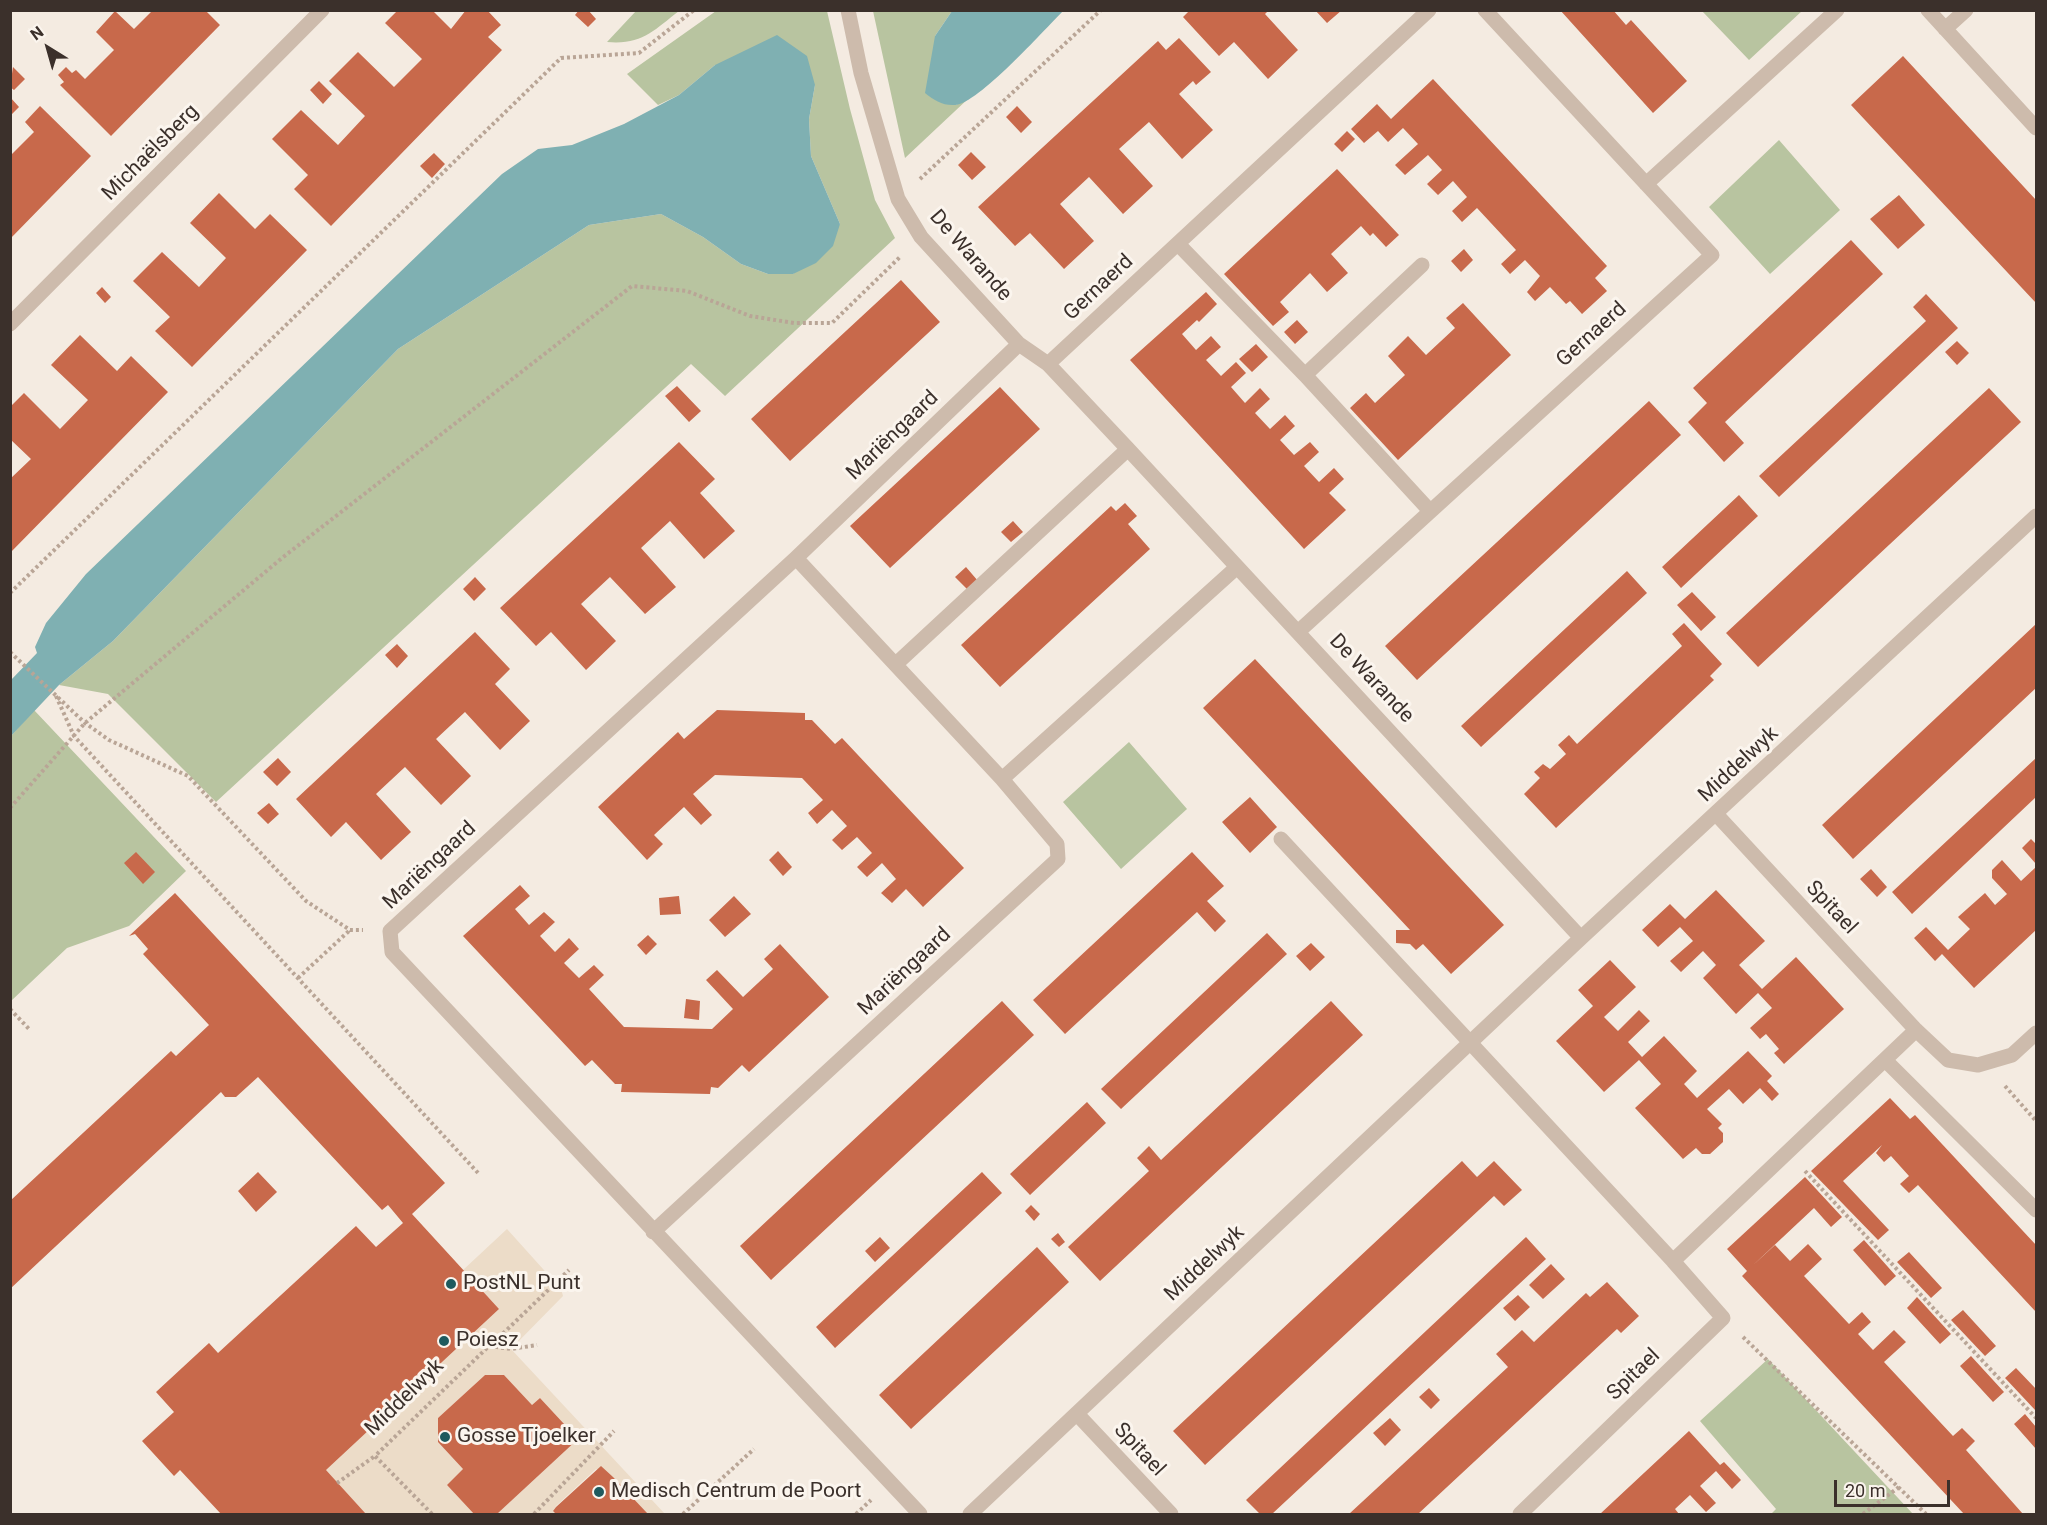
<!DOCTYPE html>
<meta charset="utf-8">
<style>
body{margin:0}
#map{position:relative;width:2047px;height:1525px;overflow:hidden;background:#f4ebe1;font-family:Roboto,sans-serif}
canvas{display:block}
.frame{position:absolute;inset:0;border:12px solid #3b302b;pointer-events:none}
.north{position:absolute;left:18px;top:18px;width:60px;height:60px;-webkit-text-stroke:4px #fbf5ee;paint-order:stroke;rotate:323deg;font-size:16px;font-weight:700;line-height:24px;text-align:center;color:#3b302b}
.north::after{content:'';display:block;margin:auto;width:21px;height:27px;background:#3b302b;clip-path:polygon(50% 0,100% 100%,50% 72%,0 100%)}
.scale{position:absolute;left:1834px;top:1480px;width:116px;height:27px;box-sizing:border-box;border:3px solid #3b302b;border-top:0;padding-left:8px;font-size:18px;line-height:21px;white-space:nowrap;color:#3b302b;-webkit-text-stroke:4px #fbf5ee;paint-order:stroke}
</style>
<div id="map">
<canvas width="2047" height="1525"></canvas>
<div class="frame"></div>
<div class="north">N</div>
<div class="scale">20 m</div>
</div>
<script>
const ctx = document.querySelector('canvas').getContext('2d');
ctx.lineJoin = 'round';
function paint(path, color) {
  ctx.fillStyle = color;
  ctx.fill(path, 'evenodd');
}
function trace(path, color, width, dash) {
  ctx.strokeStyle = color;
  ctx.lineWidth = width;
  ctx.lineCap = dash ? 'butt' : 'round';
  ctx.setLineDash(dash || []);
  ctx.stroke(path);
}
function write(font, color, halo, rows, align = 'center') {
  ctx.font = font + ' Roboto,sans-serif';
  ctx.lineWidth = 6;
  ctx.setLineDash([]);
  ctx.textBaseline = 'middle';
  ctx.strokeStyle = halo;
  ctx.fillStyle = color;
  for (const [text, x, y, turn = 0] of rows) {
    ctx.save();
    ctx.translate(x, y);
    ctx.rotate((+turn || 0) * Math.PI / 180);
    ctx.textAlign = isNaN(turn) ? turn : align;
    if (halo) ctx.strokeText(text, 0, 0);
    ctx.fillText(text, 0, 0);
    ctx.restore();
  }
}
paint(new Path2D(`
 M636 11V10L679 11C653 31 642 45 607 42Z
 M716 11H827L850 109 875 200 895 238 725 396 691 364 216 802 108 694 59 685 113 641 398 349 589 225 661 214 703 237 741 264 768 274H793L840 224 811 156 809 119 815 85 715 65 679 95 658 105 627 74Z
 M873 11H952L935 36 956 105 970 97 905 158Z
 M1702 11H1802L1749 60Z
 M1779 140 1840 210 1770 274 1709 207Z
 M34 710 186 871 129 926 67 948 11 1001V736Z
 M1129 742 1187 809 1121 869 1063 802Z
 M1768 1359 1913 1514H1771L1776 1509 1700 1421Z`), '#b8c4a0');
paint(new Path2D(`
 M507 1229 561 1289 563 1296 511 1349 665 1514H648L613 1478 596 1469 556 1506 553 1511 556 1514H497L578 1439 540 1398 532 1405 504 1375H485L438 1418V1442L463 1469 447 1485 474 1514H366L326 1470 499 1309 463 1270Z`), '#ecdcc8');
paint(new Path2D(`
 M952 11 953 10 1063 11C1044 30 978 104 955 105 943 106 934 100 925 93L935 36Z
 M777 35 807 56 815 85 809 119 811 156 840 224 833 246 816 263 793 274H768L741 264 703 237 661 214 589 225 398 349 113 641 59 685 11 736V680L37 653 35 647 46 623 86 574 502 174 538 149 572 145 624 124 679 95 715 65Z`), '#7fb0b2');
paint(new Path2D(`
 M153 10H205L220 25 111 136 60 85 64 82 58 75 66 67 72 73 76 70 85 79 114 50 96 32 115 11 134 29Z
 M398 10H432L451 29 466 10H487L501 25 488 37 502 50 331 226 294 189 308 175 272 139 301 110 338 145 365 116 329 81 358 52 394 87 422 59 385 23Z
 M579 10H588L596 19 588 27 575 15Z
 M1190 10H1269L1265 14 1298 50 1268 79 1234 42 1219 56 1183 17Z
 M1315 10H1342L1327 23Z
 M1560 10H1613L1626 25 1631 20 1687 81 1653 113Z
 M1179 38 1211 72 1196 85 1193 81 1179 94 1213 130 1182 159 1149 122 1119 149 1153 186 1123 214 1089 177 1060 204 1094 241 1064 269 1030 233 1015 246 978 207 1158 41 1166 50Z
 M1903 56 2036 200V303L1851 105Z
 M13 67 25 79 14 90 10 87Z
 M1433 79 1607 266 1595 278 1607 291 1582 314 1570 301 1566 304 1550 287 1535 301 1527 292 1540 276 1525 260 1510 274 1501 264 1516 250 1477 208 1462 222 1452 211 1467 197 1453 181 1438 195 1427 184 1442 170 1428 155 1405 175 1395 165 1418 144 1403 128 1388 142 1378 131 1364 143 1351 129 1377 104 1391 119Z
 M319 81 332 94 323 104 310 90Z
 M10 97 19 107 10 116Z
 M40 106 91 156 10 239V156L34 132 25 122Z
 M1017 106 1032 122 1021 133 1006 117Z
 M1347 131 1355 139 1342 152 1334 144Z
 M971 152 986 167 972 180 958 165Z
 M434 153 445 164 432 178 420 166Z
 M1337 169 1399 235 1386 247 1373 233 1370 236 1361 226 1331 254 1348 273 1327 292 1310 273 1280 302 1289 312 1273 326 1224 274Z
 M219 193 255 229 270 214 307 250 192 367 155 331 170 317 133 281 162 252 199 287 226 258 190 223Z
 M1899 195 1925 225 1898 249 1870 219Z
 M1851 240 1883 274 1725 422 1744 443 1724 462 1688 422 1707 403 1693 388Z
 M1464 249 1473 260 1461 272 1451 261Z
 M901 280 940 322 790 461 751 419Z
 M102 287 111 297 105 303 96 293Z
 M1206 292 1217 304 1199 322 1197 320 1182 334 1196 350 1211 336 1221 347 1206 360 1221 376 1236 362 1246 373 1231 387 1245 403 1260 388 1270 399 1255 413 1270 429 1285 415 1295 426 1280 440 1294 455 1310 442 1319 452 1304 466 1319 482 1334 468 1344 479 1329 493 1346 510 1304 549 1130 360Z
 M1926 294 1958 328 1779 497 1759 476 1926 321 1913 307Z
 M1463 303 1511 355 1398 460 1350 408 1366 393 1375 403 1405 375 1388 356 1408 336 1426 355 1455 328 1446 318Z
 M1297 320 1308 332 1295 344 1284 332Z
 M80 335 117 371 131 356 168 392 10 553V479L31 459 10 439V407L24 393 60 429 88 400 51 365Z
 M1957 341 1969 353 1957 365 1945 352Z
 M1256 344 1268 357 1252 372 1239 359Z
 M677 386 701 411 689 422 665 396Z
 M1000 387 1040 429 890 568 850 526Z
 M1989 388 2021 422 1758 667 1726 633Z
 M1649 401 1681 435 1417 680 1385 646Z
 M679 442 715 479 700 493 735 531 704 559 670 521 641 548 676 587 645 614 610 577 581 604 616 641 586 670 551 632 536 646 500 608Z
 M1739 495 1758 516 1681 588 1662 567Z
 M1125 503 1137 516 1128 524 1150 549 1000 687 961 645 1111 506 1116 511Z
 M1013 521 1023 532 1011 542 1001 532Z
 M966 567 978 581 968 590 955 577Z
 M1627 571 1647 593 1481 747 1461 726Z
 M475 577 486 589 474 601 463 589Z
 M1692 592 1716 617 1701 631 1677 605Z
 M1684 623 1722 664 1710 676 1714 680 1556 828 1524 794 1540 778 1534 772 1543 764 1550 769 1566 754 1558 745 1569 735 1577 744 1682 646 1672 634Z
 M2036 624V688L1853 859 1822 825Z
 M475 632 510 669 495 684 530 721 500 750 465 712 436 739 471 776 441 805 405 767 376 794 411 832 381 860 346 822 331 837 296 799Z
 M397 644 408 656 397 668 385 655Z
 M1255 659 1504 925 1451 974 1423 944 1416 950 1410 944 1396 943V930H1410L1203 708Z
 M717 710 805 713V720H812L835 744 842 738 964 868 923 907 906 889 892 903 881 893 896 879 882 863 867 877 857 867 872 853 857 837 842 850 832 840 847 826 832 810 817 824 808 813 823 800 802 778 715 775 693 794 712 815 701 825 684 807 654 835 663 844 647 860 598 807 678 732 684 739Z
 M278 758 291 772 277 786 263 772Z
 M2036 758V797L1912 914 1892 892Z
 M1250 797 1277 827 1250 853 1222 822Z
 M269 803 279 814 268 824 257 813Z
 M2031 839 2036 844V864L2022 848Z
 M778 851 792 867 783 876 769 860Z
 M136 852 155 872 143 884 124 863Z
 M1192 852 1224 886 1207 901 1226 921 1215 932 1197 912 1065 1034 1033 1000Z
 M2002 860 2021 881 2036 867V930L1974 988 1942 954 1935 961 1914 938 1926 927 1948 950 1970 929 1958 917 1985 893 1995 905 2007 894 1992 878V870Z
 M1871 869 1887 887 1877 897 1860 879Z
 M520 885 530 896 515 909 529 925 544 912 555 922 540 936 555 952 569 938 579 949 564 963 579 978 594 965 604 975 589 989 624 1027 712 1029 733 1009 706 980 717 970 743 997 773 969 764 959 780 944 829 997 749 1072 742 1065 718 1088 711 1087 710 1094 621 1092 622 1084H615L592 1060 585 1066 463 936Z
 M1716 890 1765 941 1739 965 1762 989 1796 957 1844 1009 1784 1064 1774 1053 1779 1049 1766 1034 1760 1039 1750 1028 1772 1008 1758 993 1736 1014 1703 978 1716 965 1703 951 1681 972 1670 961 1693 941 1680 927 1658 947 1642 930 1670 904 1685 919Z
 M175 893 445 1183 412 1214 499 1309 326 1470 366 1514H221L180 1470 174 1476 142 1441 174 1412 156 1392 209 1343 218 1353 356 1226 376 1247 403 1223 388 1205 382 1210 258 1077 236 1097H225L221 1092 10 1289V1201L171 1051 176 1056 209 1025 143 954 148 949 135 934 129 936Z
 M679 896 681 914 660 915 659 898Z
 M734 896 751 914 725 937 709 920Z
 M1267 933 1287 954 1121 1109 1101 1089Z
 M648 935 657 944 646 955 637 945Z
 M1311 943 1325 957 1310 971 1296 956Z
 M1610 960 1636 987 1604 1017 1618 1031 1639 1010 1650 1021 1628 1042 1642 1057 1664 1036 1697 1071 1684 1084 1697 1098 1748 1051 1772 1076 1767 1081 1779 1094 1772 1101 1760 1088 1743 1104 1729 1089 1707 1109 1722 1124 1718 1128 1723 1133V1142L1710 1154H1702L1696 1148 1683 1159 1635 1108 1661 1084 1639 1060 1604 1092 1556 1041 1593 1006 1578 990Z
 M686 999 700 1001 699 1020 684 1018Z
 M1002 1001 1034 1035 771 1280 740 1246Z
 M1331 1001 1363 1035 1100 1281 1068 1247 1149 1171 1137 1158 1149 1146 1161 1160Z
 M1890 1098 1910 1119 1915 1115 2036 1245V1312L1918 1185 1909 1193 1900 1184 1909 1176 1891 1156 1884 1162 1876 1153 1882 1145 1843 1181 1889 1230 1878 1240 1811 1171Z
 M1087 1102 1106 1123 1030 1195 1010 1174Z
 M1462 1161 1477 1177 1494 1161 1522 1190 1504 1206 1494 1196 1205 1465 1173 1431Z
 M258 1172 277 1192 256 1212 238 1191Z
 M982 1172 1002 1193 835 1348 816 1327Z
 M1805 1177 1842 1217 1831 1227 1814 1208 1751 1267 1775 1245 1790 1261 1808 1244 1822 1259 1804 1276 1849 1324 1862 1312 1871 1322 1858 1334 1873 1350 1894 1330 1906 1342 1884 1362 1953 1436 1962 1428 1975 1441 1966 1450 2023 1514H1964L1742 1276 1747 1271 1727 1249Z
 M1031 1205 1040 1214 1034 1221 1025 1211Z
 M1058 1233 1065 1242 1059 1247 1051 1239Z
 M880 1237 890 1248 875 1262 865 1251Z
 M1526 1237 1546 1259 1272 1514H1260L1246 1500Z
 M1864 1240 1896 1276 1885 1286 1853 1250Z
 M1037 1247 1069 1282 911 1429 879 1395Z
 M1909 1252 1942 1288 1931 1298 1897 1262Z
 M1551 1264 1565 1279 1543 1299 1529 1285Z
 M1607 1282 1639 1316 1621 1333 1617 1329 1418 1514H1349L1508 1367 1496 1354 1522 1330 1534 1342 1586 1293 1590 1297Z
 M1518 1295 1530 1307 1515 1321 1503 1308Z
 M1917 1297 1951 1334 1940 1344 1907 1308Z
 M1963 1310 1996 1346 1985 1356 1951 1320Z
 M1971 1356 2004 1392 1993 1402 1960 1366Z
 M2016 1368 2036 1389V1411L2005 1378Z
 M485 1375H504L532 1405 540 1398 578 1439 497 1514H474L447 1485 463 1469 438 1442V1418Z
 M1429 1388 1440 1400 1431 1409 1419 1397Z
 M2025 1414 2036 1427V1449L2014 1424Z
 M1390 1418 1401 1430 1385 1446 1373 1433Z
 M1689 1431 1720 1465 1724 1462 1741 1480 1732 1489 1716 1471 1700 1486 1716 1503 1706 1512 1690 1495 1675 1509 1679 1514H1600Z
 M601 1466 613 1477 648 1514H556L553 1511 556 1507Z`), '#c8694b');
trace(new Path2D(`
 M920 179 1101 10
 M10 593 561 58 639 53 694 10
 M10 652 85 723 109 740 188 776 306 901 350 930H363
 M56 696 74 736 479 1174
 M10 808 85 723 282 558 632 286 687 291 750 316 794 323H832L901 256
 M298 978 350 930
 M10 1009 30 1030
 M2005 1086 2036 1121
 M1805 1171 2036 1418
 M1743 1337 1926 1514
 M490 1346 569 1270
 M337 1483 375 1456
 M432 1514 375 1456 489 1346 511 1349 537 1345
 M534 1514 614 1431
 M683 1514 754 1449
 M856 1514 871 1500
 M1863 1514 1899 1487`), '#b9a596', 4, [3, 3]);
trace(new Path2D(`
 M848 10 861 73 898 199 921 237 1019 344 1048 364 1128 449 1581 938
 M1928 10 2036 128
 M1945 29 1966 10
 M1646 184 1837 10
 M1178 244 1305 375 1422 265
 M10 324 322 10
 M1048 364 1429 10
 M1305 375 1430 511
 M1299 631 1712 255 1485 10
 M896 664 1128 449
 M1002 779 1236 568
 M1716 814 1916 1030 1948 1060 1978 1065 2012 1055 2036 1033
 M1281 839 1673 1261 1723 1318 1520 1514
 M1885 1060 2036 1210
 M653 1232 1058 859 1057 844 1002 779 796 558
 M1673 1261 1916 1030
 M1077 1414 1171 1514
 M920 1514 392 952 390 931 796 558 1019 344
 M970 1514 1581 938 2036 516`), '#cdbbac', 15);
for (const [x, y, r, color] of [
 [451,1284,6,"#1f5a5e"],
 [444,1341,6,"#1f5a5e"],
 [445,1437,6,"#1f5a5e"],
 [599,1492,6,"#1f5a5e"]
]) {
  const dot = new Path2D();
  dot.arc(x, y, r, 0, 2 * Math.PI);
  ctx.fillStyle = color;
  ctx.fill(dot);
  trace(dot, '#fbf5ee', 2);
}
write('21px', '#3b302b', '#fbf5ee', [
 ["Michaëlsberg",151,153,-45],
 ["De Warande",970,256,49],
 ["Gernaerd",1099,288,-43],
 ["Gernaerd",1592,335,-42],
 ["Mariëngaard",893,436,-44],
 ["De Warande",1371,679,47],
 ["Middelwyk",1739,765,-43],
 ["Mariëngaard",430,866,-43],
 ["Spitael",1831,908,47],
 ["Mariëngaard",905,972,-43],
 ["Middelwyk",1205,1264,-43],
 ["Spitael",1634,1375,-44],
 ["Middelwyk",405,1398,-44],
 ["Spitael",1139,1450,47]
]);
write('21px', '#3b302b', '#fbf5ee', [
 ["PostNL Punt",463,1284],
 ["Poiesz",456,1341],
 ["Gosse Tjoelker",457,1437],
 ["Medisch Centrum de Poort",611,1492]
], 'left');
</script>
